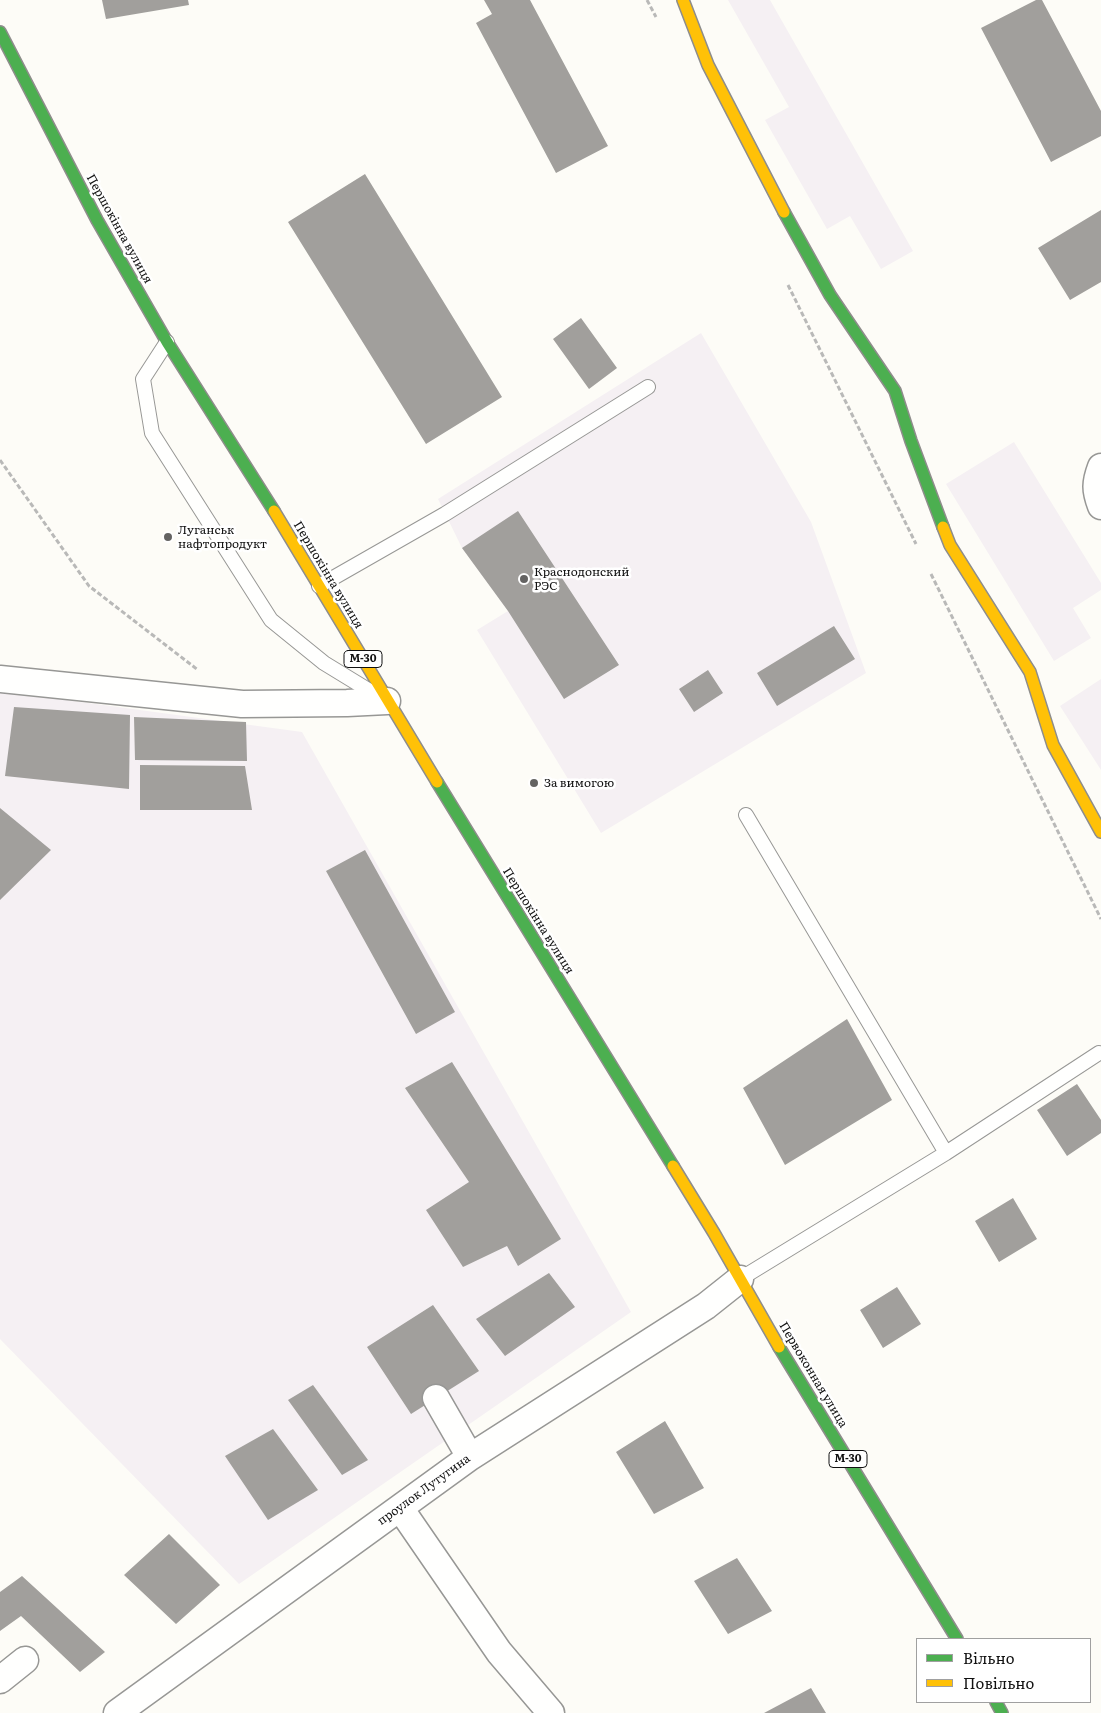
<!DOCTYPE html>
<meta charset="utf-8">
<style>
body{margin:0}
#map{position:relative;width:1101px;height:1713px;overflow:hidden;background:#fdfcf7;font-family:Literata,serif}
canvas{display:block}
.legend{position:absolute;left:916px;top:1638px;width:175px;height:65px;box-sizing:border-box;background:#fff;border:1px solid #a0a0a0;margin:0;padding:6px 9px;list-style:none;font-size:15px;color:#111}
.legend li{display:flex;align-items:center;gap:10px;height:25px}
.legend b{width:25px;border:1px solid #a0a0a0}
</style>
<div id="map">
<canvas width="1101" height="1713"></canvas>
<ul class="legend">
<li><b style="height:6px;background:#4caf50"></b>Вільно</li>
<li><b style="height:6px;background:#ffc107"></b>Повільно</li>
</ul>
</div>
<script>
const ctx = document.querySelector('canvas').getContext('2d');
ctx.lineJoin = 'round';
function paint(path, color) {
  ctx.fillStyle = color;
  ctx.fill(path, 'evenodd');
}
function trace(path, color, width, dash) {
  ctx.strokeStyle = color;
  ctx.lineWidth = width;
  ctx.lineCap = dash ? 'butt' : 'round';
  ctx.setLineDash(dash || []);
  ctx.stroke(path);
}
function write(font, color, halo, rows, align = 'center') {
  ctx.font = font + ' Literata,serif';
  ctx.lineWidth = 5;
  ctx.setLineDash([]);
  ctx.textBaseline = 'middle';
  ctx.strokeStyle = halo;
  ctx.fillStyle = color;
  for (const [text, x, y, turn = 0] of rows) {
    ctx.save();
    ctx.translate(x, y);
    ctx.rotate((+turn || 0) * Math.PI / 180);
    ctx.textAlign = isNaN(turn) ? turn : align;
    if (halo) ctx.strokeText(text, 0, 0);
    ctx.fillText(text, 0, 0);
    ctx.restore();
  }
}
paint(new Path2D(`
 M728 0H770L913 251 881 269 850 216 827 229 765 120 789 107Z
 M701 333 811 522 866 673 601 833 477 630 508 611 462 548 438 499Z
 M1014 442 1101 583V590L1073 608 1091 638 1054 661 946 484Z
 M1101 679V770L1060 706Z
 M0 691 302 732 631 1312 239 1584 0 1339Z`), '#f5f0f3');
paint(new Path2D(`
 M102 0H188L189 5 106 19Z
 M484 0H530L608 146 556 173 476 23 492 14Z
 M1036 0H1042L1101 111V136L1051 162 981 28Z
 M365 174 502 397 426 444 288 222Z
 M1101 210V282L1070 300 1038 248Z
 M581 318 617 368 589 389 553 339Z
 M518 511 619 665 564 699 508 611 462 548Z
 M834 626 855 659 777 706 757 673Z
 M708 670 723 693 694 712 679 689Z
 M14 707 130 715 129 789 5 776Z
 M134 717 246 722 247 761 135 760Z
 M140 765 245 766 252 810H140Z
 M0 808 51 850 0 900Z
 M365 850 455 1012 416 1034 326 871Z
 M847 1019 892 1100 785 1165 743 1088Z
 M452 1062 561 1239 518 1266 507 1246 463 1267 426 1210 469 1182 405 1088Z
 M1077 1084 1101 1120V1133L1067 1156 1037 1110Z
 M1013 1198 1037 1239 999 1262 975 1221Z
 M549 1273 575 1307 505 1356 476 1319Z
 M897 1287 921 1324 883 1348 860 1310Z
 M433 1305 479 1371 411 1414 367 1347Z
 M313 1385 368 1460 342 1475 288 1400Z
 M665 1421 704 1488 654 1514 616 1452Z
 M273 1429 318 1490 268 1520 225 1456Z
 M169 1534 220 1585 176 1624 124 1575Z
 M737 1558 772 1611 728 1634 694 1581Z
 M22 1576 105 1652 80 1672 21 1616 0 1631V1592Z
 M811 1688 826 1713H764Z`), '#a19f9c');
const lane = new Path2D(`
 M167 342 143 379 152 433 271 620 324 663 378 696
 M319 586 445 514 648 387
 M746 815 946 1153
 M740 1279 946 1153 1099 1053`);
const street = new Path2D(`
 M1101 467C1095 483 1095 490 1101 506
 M0 679 242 704 347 703 387 701
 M436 1398 470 1457
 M400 1508 499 1652 551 1713
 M0 1680 25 1660
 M117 1713 470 1457 706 1306 740 1279`);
const fast = new Path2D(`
 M0 32 97 220 167 342 274 511
 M784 212 830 295 895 391 911 441 943 527
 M437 782 673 1166
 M779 1347 957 1639
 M996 1702 1002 1713`);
const slow = new Path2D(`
 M683 0 708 65 784 212
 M274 511 437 782
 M943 527 950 545 1030 672 1053 745 1101 832
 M673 1166 714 1233 779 1347`);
trace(lane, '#979795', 16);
trace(street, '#979795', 29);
trace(fast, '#8e8d8b', 14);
trace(slow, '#8e8d8b', 14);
trace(new Path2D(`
 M647 0 656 17
 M788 285 916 544
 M0 460 89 586 198 670
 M931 574 1101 919`), '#b9b9b8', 3, [5, 2.5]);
trace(lane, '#fffffe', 14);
trace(street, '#fffffe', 26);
trace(fast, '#4caf50', 11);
trace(slow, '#ffc107', 11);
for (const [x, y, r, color] of [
 [168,537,5,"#646362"],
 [524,579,5,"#646362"],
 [534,783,5,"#646362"]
]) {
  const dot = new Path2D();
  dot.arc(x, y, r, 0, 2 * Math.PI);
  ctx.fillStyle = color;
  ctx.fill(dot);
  trace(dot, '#fff', 2);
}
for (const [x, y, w] of [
 [363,659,38],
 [848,1459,38]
]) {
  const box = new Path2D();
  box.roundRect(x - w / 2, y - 8.5, w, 17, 4);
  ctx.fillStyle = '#fff';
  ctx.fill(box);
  trace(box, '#111', 1);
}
write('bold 11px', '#111', null, [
 ["М-30",363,659],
 ["М-30",848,1459]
]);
write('12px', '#111', '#fff', [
 ["Першокінна вулиця",119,229,61],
 ["Першокінна вулиця",328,575,59],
 ["Першокінна вулиця",538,921,58],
 ["Первоконная улица",813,1375,59],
 ["проулок Лутугина",424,1490,-36]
]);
write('12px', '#111', '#fff', [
 ["Луганськ",178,530],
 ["нафтопродукт",178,544],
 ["Краснодонский",534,572],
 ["РЭС",534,586],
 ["За вимогою",544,783]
], 'left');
</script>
